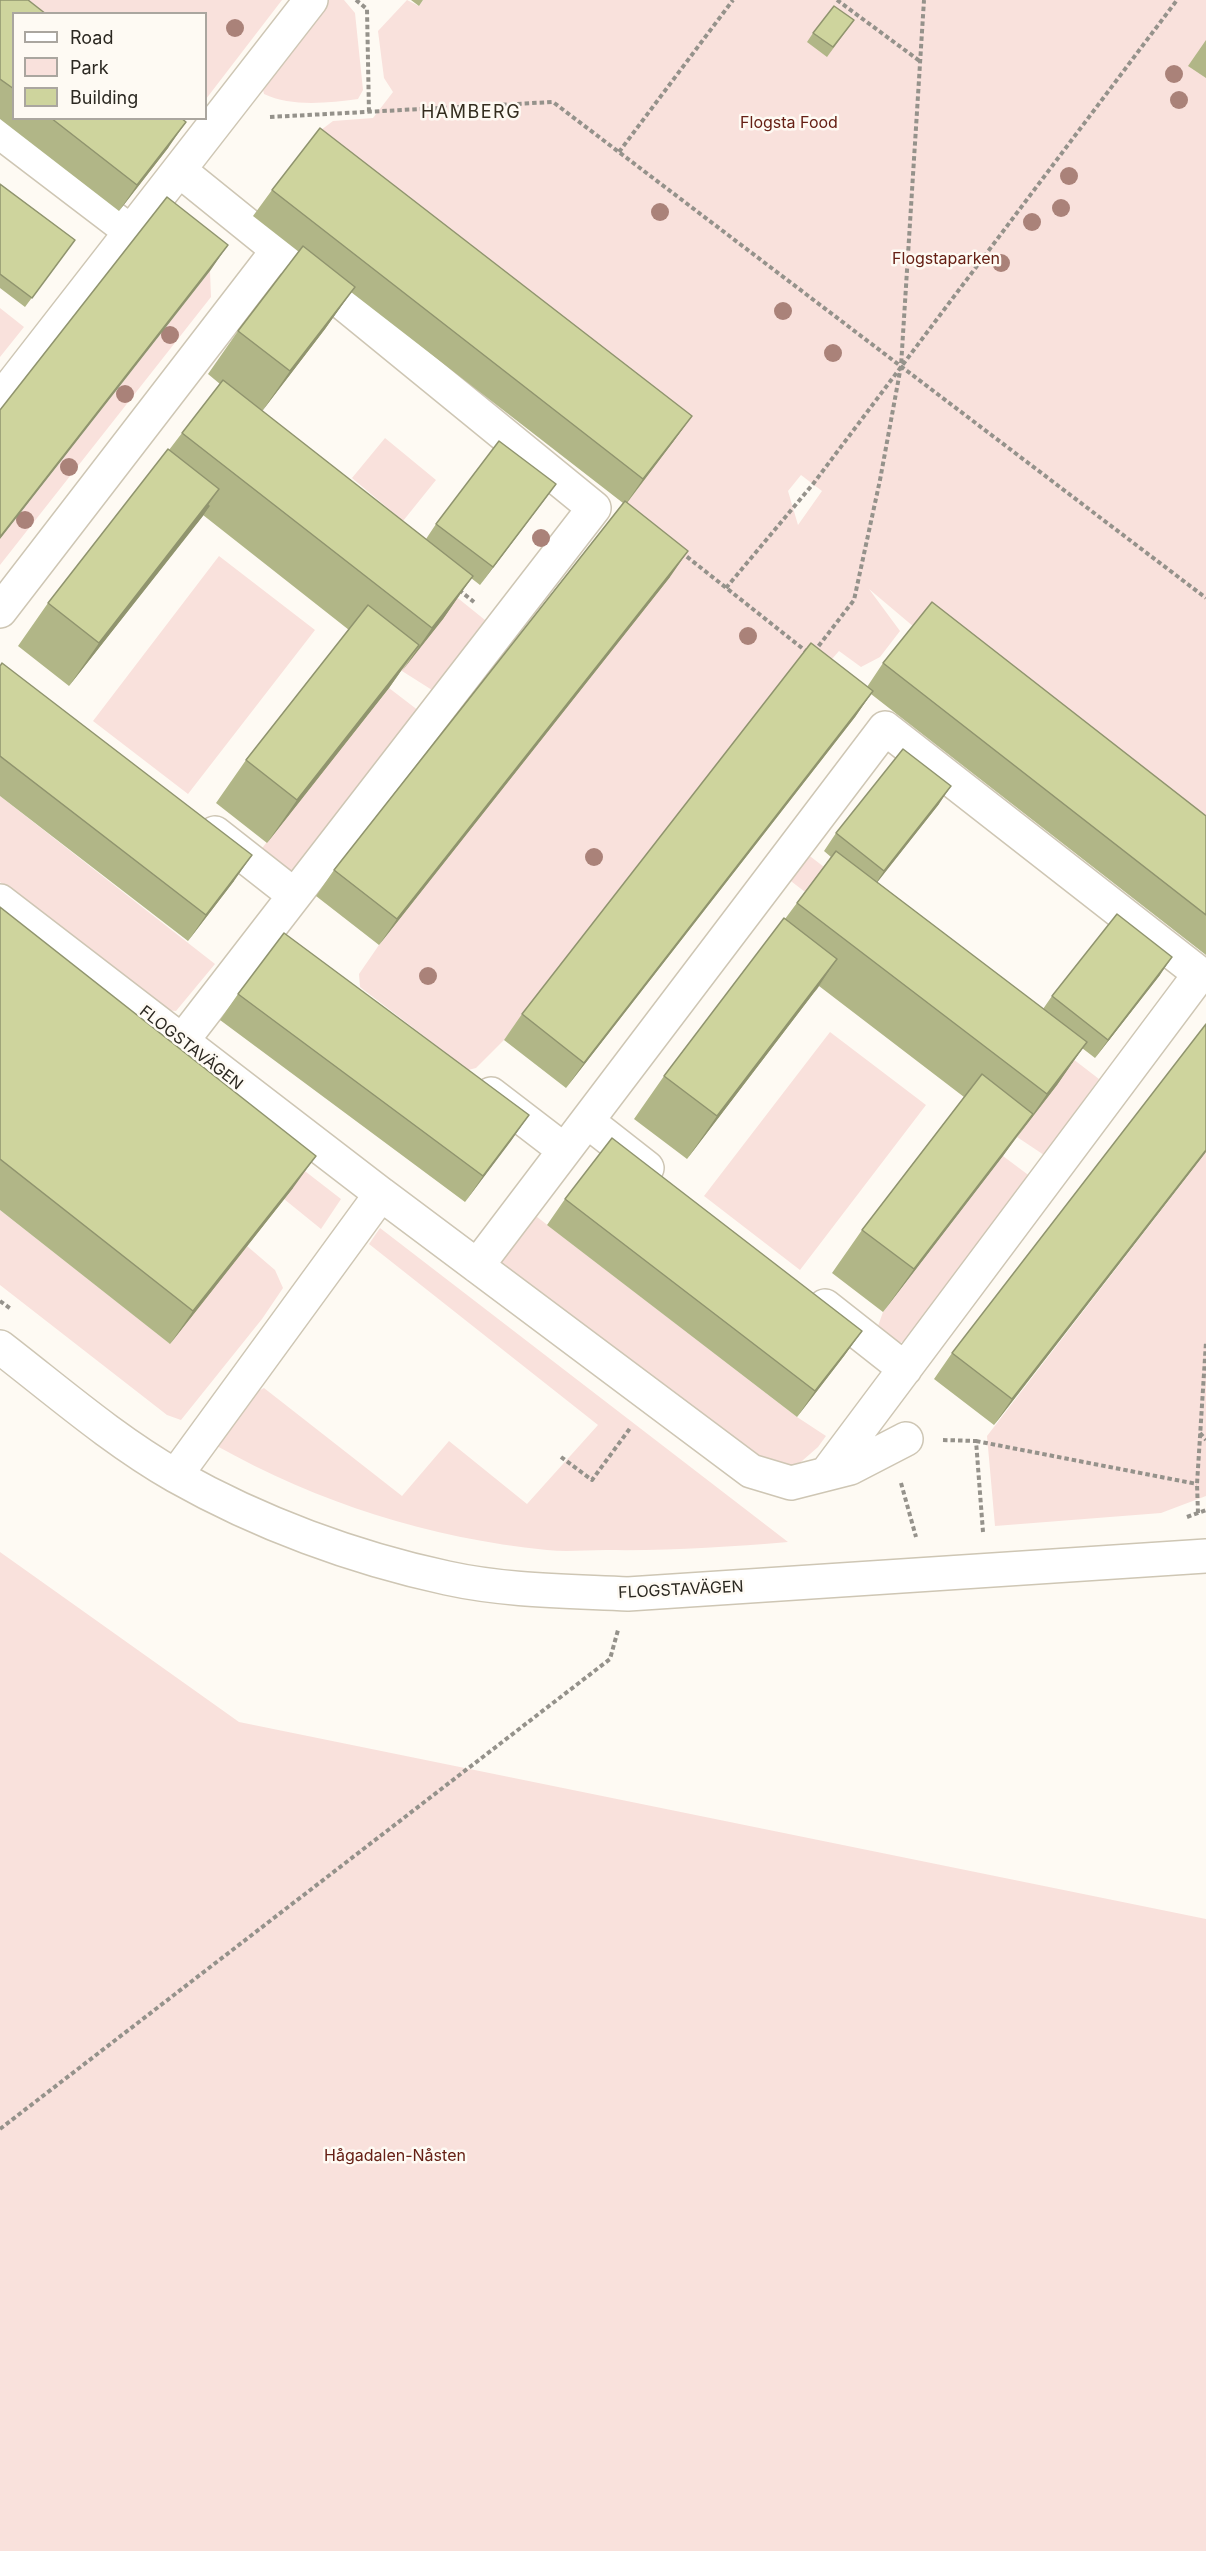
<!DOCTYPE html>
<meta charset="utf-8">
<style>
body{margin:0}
#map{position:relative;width:1206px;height:2551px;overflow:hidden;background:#fefaf3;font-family:Inter,sans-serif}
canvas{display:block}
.legend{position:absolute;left:12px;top:12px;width:195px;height:108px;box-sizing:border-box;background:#fefaf3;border:2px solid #aaa69f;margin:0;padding:8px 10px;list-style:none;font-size:18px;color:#2b2821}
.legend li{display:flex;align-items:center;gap:12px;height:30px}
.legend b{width:30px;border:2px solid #aaa69f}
</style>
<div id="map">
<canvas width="1206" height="2551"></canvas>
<ul class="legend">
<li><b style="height:8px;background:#fff"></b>Road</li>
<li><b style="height:16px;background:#f9e1dc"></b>Park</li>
<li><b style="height:16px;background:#ced49d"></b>Building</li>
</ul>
</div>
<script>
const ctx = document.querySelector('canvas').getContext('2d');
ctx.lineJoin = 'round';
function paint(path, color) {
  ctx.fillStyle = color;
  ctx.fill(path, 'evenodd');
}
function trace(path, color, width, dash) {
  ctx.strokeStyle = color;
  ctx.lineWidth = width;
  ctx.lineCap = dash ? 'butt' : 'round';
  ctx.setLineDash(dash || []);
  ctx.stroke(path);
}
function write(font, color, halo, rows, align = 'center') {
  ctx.font = font + ' Inter,sans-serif';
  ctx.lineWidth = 5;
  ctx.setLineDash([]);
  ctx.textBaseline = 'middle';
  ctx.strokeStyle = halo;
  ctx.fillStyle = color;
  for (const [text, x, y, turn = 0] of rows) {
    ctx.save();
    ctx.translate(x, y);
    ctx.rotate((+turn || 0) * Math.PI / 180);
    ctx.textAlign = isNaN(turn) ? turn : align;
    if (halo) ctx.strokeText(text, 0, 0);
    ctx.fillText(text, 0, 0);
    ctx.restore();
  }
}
paint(new Path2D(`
 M0 0H282L206 99V14H14Z
 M323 0H344L355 13 363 90 358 99C328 103 291 107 264 94L261 81Z
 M407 0 419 6 423 0H1206V856L914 627 869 589 900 631 880 657 861 667 839 651 811 683 792 670 504 1040 476 1068 468 1070 360 987 359 974 379 945 669 577 607 527 625 505 321 130 333 121 373 118 393 92 384 78 378 31ZM801 475 822 491 798 525 788 491Z
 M210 271 211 297 0 565V539Z
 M0 308 24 327 0 357Z
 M211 399 485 620 432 690 402 671Z
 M385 438 436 480 403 521 352 478Z
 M219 556 315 630 188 794 93 721Z
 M389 688 419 711 289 884 255 857Z
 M0 796 215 964 176 1011 166 1010 0 882Z
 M802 850 1099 1079 1044 1155 1017 1137 1056 1085 783 875Z
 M0 935 341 1199 321 1229 284 1199 292 1188Z
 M830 1032 926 1105 800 1270 704 1196Z
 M1206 1152V1496L1161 1513 995 1526 987 1436Z
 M1003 1156 1031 1177 908 1340 893 1345 878 1326 883 1312Z
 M0 1210 169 1343 247 1246 275 1270 283 1288 262 1319 181 1420 167 1415 0 1285Z
 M528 1210 797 1417 826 1436 818 1447 794 1468 752 1463 491 1254Z
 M380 1228 762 1522 788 1542C727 1547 667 1551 606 1550 586 1550 566 1552 547 1550 428 1538 319 1503 215 1445L251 1395 264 1388 402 1496 449 1441 527 1504 598 1425 369 1244Z
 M0 1552 239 1722 1206 1919V2551H0Z`), '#f9e1dc');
const minor = new Path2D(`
 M0 132 131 232
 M179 170 278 250
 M0 400 311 0
 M0 611 278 250 594 508 182 1041
 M215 833 294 895
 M0 901 381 1194
 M491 1094 564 1150
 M587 1121 647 1168
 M477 1266 885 728 1200 974 826 1474
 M825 1306 905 1369
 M0 1347C57 1391 113 1440 176 1476 259 1523 354 1558 447 1578 506 1591 568 1591 628 1594L1206 1556
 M176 1475 381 1194 751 1471 791 1483 850 1468 906 1439`);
trace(minor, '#cec6b4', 36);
trace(new Path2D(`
 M356 0 367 9 369 113
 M837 0 921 62
 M270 117 553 102 1206 598
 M619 152 733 0
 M681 552 807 652
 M726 588 813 484 1177 0
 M459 590 474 602
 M814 652 854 600 880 480 901 366 924 0
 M0 1301 11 1309
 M1200 1433 1206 1440
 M943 1440 976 1441 983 1532
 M976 1441 1197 1484
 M561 1457 592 1480 631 1427
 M901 1483 916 1537
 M1198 1513 1197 1484 1206 1342
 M1187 1517 1206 1510
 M0 2129 610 1659 618 1630`), '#95928b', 4, [4.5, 3]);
trace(minor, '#fff', 33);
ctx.fillStyle = '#aa8279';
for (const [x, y] of [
 [235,28],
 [1174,74],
 [1179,100],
 [1069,176],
 [1061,208],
 [660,212],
 [1032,222],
 [1001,263],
 [783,311],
 [170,335],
 [833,353],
 [125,394],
 [69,467],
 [25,520],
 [541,538],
 [748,636],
 [594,857],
 [428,976]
]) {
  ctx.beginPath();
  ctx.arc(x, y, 9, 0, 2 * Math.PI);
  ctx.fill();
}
paint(new Path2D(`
 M0 0 14 14V118H181L168 148 119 211 0 119Z
 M411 0H423L419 6Z
 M854 20 827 57 807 42 813 33Z
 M1206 40V78L1188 66Z
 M0 184 75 240 25 307 0 288Z
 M272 190 692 416 673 442 627 503 670 577 379 945 316 896 334 870 623 503 351 292 325 329 262 411 426 539 436 524 556 484 480 585 471 578 443 619 401 671 389 688 267 843 216 803 246 760 349 630 203 515 69 686 18 646 48 603 169 450 182 433 220 384 208 374 238 331 299 252 253 216Z
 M883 663 1206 816V955L871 694 855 717 566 1088 504 1040 522 1014 867 687Z
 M0 666 234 881 188 941 0 796Z
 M939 804 877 882 1043 1009 1052 996 1160 975 1095 1058 1082 1048 1057 1085 883 1312 832 1273 862 1230 964 1097 819 986 687 1159 634 1119 664 1076 785 919 831 857 824 851 836 833Z
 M0 907 293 1188 170 1344 0 1210Z
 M238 994 529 1115 465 1202 220 1020Z
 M1206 1152 994 1425 934 1379 952 1353Z
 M565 1199 862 1331 844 1356 797 1417 547 1225Z`), '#b1b687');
paint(new Path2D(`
 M186 122 168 148 119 211 137 185Z
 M228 245 210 271 0 539V537Z
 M355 287 325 329 260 414 290 371Z
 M692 416 673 442 625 505 643 479Z
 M556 484 543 502 480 585 493 567Z
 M219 489 196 523 209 506 203 516 69 686 99 643Z
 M688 551 670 577 379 945 397 919Z
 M473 576 443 619 402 671 432 628Z
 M419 645 389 688 267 843 297 800Z
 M873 691 855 717 566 1088 584 1063Z
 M951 786 939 804 872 889 884 871Z
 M252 855 234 881 188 941 206 915Z
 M1172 957 1160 975 1095 1058 1108 1040Z
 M837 959 814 993 826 977 819 986 687 1159 717 1116Z
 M1087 1042 1057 1085 1017 1137 1047 1094Z
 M1033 1114 1003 1156 883 1312 914 1269Z
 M529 1115 511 1141 465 1202 483 1176Z
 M1206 1150V1152L994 1425 1012 1399Z
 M316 1156 293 1188 170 1344 193 1311Z
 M862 1331 844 1356 797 1417 815 1391Z`), '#90946e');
const building = new Path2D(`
 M0 0H28L46 14H14V89L0 79Z
 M834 6 854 20 833 47 813 33Z
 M51 118H181L186 122 137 185Z
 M320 128 692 416 643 479 272 190Z
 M0 184 75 240 32 298 0 274Z
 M167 197 228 245 0 537V410Z
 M303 246 355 287 290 371 238 331Z
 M223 380 473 576 432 628 182 433Z
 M499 441 556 484 493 567 436 524Z
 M168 449 219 489 99 643 48 603Z
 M625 501 688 551 397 919 334 870Z
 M208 505 209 506 196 523Z
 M932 602 1206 816V915L883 663Z
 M368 605 419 645 297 800 246 760Z
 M811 643 873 691 584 1063 522 1014Z
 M2 663 252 855 206 915 0 756V666Z
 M903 749 951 786 884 871 836 833Z
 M836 851 1087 1042 1047 1094 797 903Z
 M0 907 316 1156 193 1311 0 1159Z
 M1117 914 1172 957 1108 1040 1052 996Z
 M784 918 837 959 717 1116 664 1076Z
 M284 933 529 1115 483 1176 238 994Z
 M1206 1024V1150L1012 1399 952 1353Z
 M982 1074 1033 1114 914 1269 862 1230Z
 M612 1138 862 1331 815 1391 565 1199Z`);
paint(building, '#ced49d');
trace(building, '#90946e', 1.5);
write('16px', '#662015', '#fefaf3', [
 ["Flogsta Food",789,123],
 ["Flogstaparken",946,259],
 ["Hågadalen-Nåsten",395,2156]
]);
write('16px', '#2b2821', '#fefaf3', [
 ["FLOGSTAVÄGEN",191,1048,38],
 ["FLOGSTAVÄGEN",681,1590,-3]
]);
ctx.letterSpacing = '1.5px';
write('18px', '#342d1f', '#fefaf3', [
 ["HAMBERG",471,113]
]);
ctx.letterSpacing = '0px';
</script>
